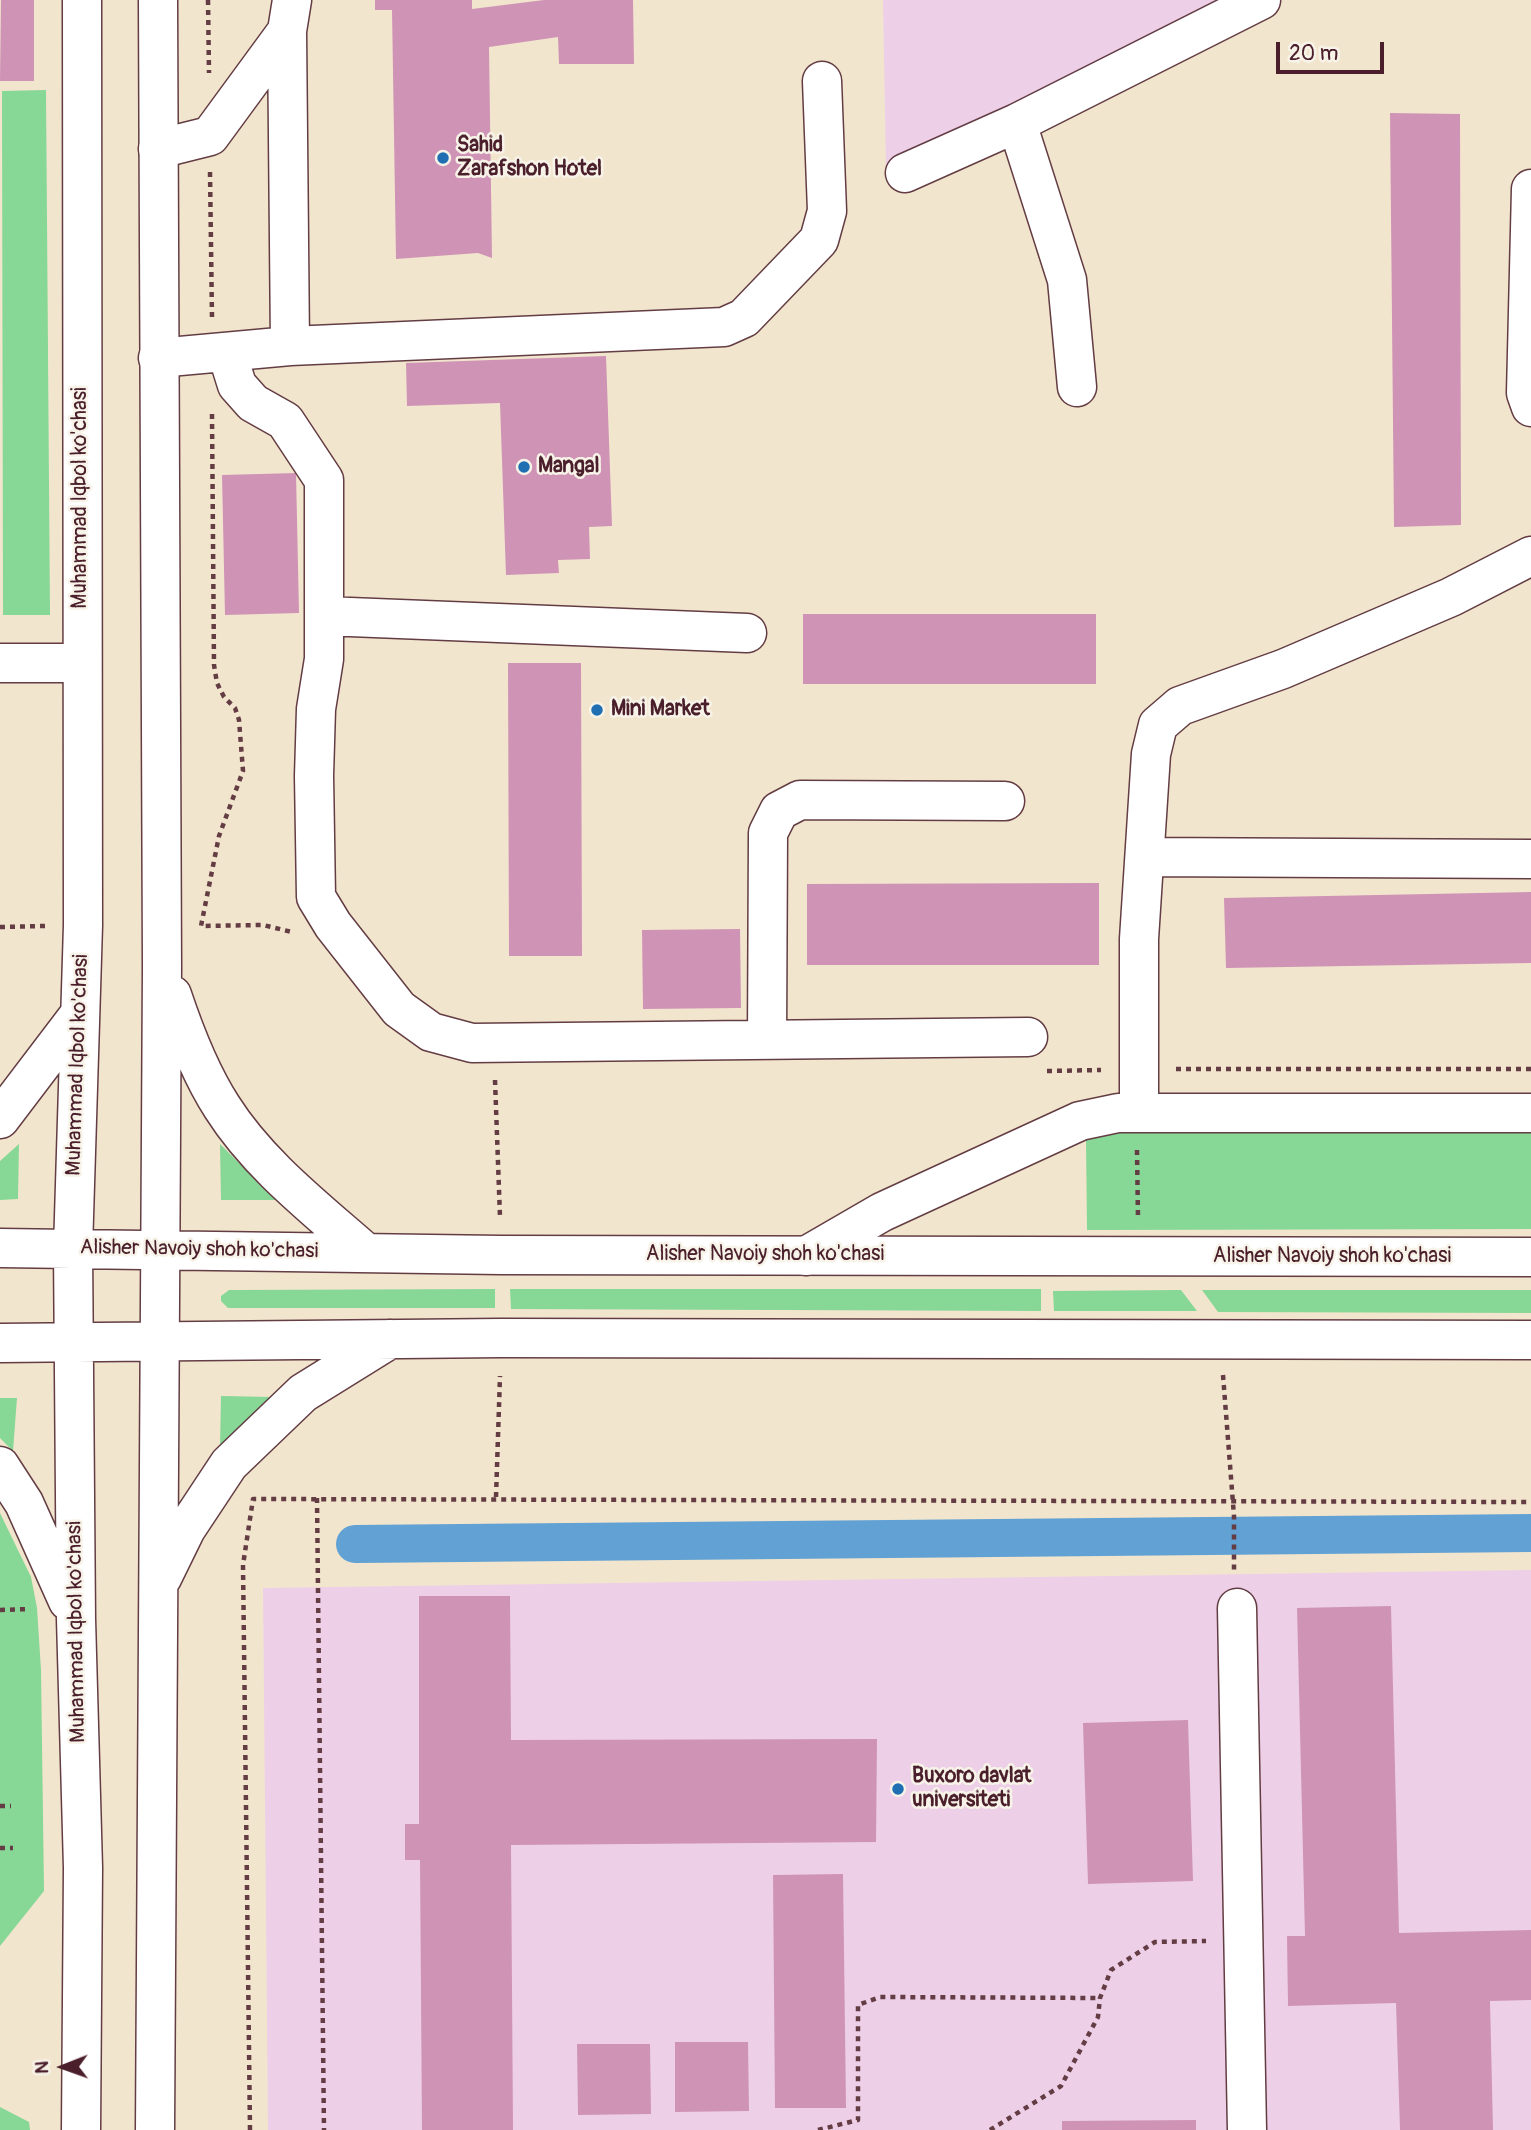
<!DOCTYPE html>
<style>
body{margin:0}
#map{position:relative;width:1531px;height:2130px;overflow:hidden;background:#f2e5cd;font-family:Pangolin,sans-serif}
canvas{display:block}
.north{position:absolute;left:28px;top:2032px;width:70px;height:70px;-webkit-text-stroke:5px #f7f3e8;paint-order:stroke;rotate:269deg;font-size:19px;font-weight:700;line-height:28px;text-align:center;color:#4a1f2b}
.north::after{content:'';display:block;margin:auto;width:24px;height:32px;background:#4a1f2b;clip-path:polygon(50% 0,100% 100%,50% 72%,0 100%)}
.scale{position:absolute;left:1276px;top:42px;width:108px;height:32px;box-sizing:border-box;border:4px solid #4a1f2b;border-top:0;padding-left:9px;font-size:21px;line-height:24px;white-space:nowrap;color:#4a1f2b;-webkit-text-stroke:5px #f7f3e8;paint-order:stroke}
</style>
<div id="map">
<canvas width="1531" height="2130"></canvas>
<div class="north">N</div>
<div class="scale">20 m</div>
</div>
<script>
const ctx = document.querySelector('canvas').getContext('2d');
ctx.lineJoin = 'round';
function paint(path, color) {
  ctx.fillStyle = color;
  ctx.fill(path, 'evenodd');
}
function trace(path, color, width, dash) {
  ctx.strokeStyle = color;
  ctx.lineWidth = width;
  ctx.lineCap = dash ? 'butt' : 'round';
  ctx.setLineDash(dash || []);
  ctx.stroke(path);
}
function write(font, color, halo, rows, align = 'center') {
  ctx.font = font + ' Pangolin,sans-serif';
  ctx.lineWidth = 5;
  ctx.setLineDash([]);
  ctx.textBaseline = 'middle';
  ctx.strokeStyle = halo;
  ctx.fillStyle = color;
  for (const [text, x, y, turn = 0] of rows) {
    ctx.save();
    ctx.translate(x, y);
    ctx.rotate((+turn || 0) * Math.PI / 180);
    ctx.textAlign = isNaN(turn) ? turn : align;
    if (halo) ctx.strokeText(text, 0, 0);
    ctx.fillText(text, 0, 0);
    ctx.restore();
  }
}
paint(new Path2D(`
 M883 0H1244L886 171Z
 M1531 1570V2130H268L263 1588Z`), '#edd0e8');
paint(new Path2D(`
 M46 90 50 615H3L2 91Z
 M1158 1124 1531 1127V1229L1087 1230 1086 1138Z
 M19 1144 18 1199 0 1200V1161Z
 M220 1144 276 1200H221Z
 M495 1289V1308H228L221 1301V1296L229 1290Z
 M510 1289H1041V1311L511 1309Z
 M1181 1290 1197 1311H1054L1053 1291Z
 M1202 1290H1531V1313L1218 1312Z
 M221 1396 272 1397 220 1448Z
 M0 1398H17L13 1451 0 1438Z
 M0 1513 31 1577 37 1608 41 1670 44 1891 0 1946Z
 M0 2107 29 2122 30 2130H0Z`), '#87d796');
trace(new Path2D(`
 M355 1544 1531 1533`), '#61a1d4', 38);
paint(new Path2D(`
 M1 0H34V81H0Z
 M375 0H472V9L544 0H633L634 64H559L558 37 489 47 492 258 478 253 396 259 392 10H375Z
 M1390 113 1460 114 1461 525 1394 527Z
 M606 356 612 526 589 527 590 559 558 560 559 573 506 575 500 403 407 406 406 363Z
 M296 473 299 613 225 615 222 475Z
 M803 614H1096V684H803Z
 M508 663H581L582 956H509Z
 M1099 883V965H807V884Z
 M1531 892V963L1226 968 1224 898Z
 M740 929 741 1008 643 1009 642 930Z
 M419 1596H510L511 1740 877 1739 876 1842 511 1845 513 2130H422L420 1860H405V1824H419Z
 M1391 1606 1399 1933 1531 1930V2000L1490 2001 1493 2130H1400L1396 2003 1288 2006 1287 1936H1305L1297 1608Z
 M1188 1720 1193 1881 1088 1884 1083 1723Z
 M843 1874 846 2108H775L773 1875Z
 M675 2042H748L749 2111 675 2112Z
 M577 2044H650L651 2114 578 2115Z
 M1196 2120V2130H1062V2121Z`), '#cf93b6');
const minor = new Path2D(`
 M287 31 290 346
 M1017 123 1067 280 1077 387
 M158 149 210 136 287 31 292 0
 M905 173 1017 123 1261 0
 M1531 189 1526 393 1531 407
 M227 353 237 385 253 403 285 421 324 480V659L316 709 314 776 316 897 333 925 399 1009 431 1032 472 1043 1028 1037
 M158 358 290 346 724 327 744 318 819 240 827 211 822 81
 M325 616 747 633
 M0 663H81
 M1145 857 1531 859
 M767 1040 768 833 779 811 800 800 1005 801
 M1139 1113V939L1151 754 1158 725 1180 706 1283 669 1451 597 1531 556
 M806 1256 882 1212 1080 1121 1118 1113H1531
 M1237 1608 1247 2130`);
const major = new Path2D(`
 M172 995C185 1034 200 1073 222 1107 258 1164 315 1208 365 1252
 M0 1119 79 1015
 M0 1248 501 1255 1531 1257
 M0 1343 501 1338 1531 1340
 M0 1466 24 1503 68 1601
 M162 1578 186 1529 229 1464 303 1393 390 1339
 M81 2130 83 1868 76 1619 73 1249 83 925 82 0
 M155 2130 162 967 158 0`);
trace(minor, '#633d43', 41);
trace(major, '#633d43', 41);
trace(new Path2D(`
 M208 0 209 73
 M210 172 212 318
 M212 414 214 665 217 683 224 697 235 708 239 720 243 771 219 836 201 926 263 925 292 932
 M0 927 45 926
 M1176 1069H1531
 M1047 1071 1101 1070
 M495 1080 500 1217
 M1137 1150 1138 1218
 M1223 1375 1234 1516V1573
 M496 1497 500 1376
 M317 1498 324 2130
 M0 1610 30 1609
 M0 1806H11
 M0 1848H13
 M250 2130 243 1565 253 1499 1531 1502
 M818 2130 858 2120V2005L880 1997 1100 1998
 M990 2130 1061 2086 1098 2017 1100 1998 1111 1970 1155 1942 1206 1941`), '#633d43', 4.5, [5, 5]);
trace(minor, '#fff', 38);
trace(major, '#fff', 38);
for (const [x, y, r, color] of [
 [443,158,7,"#1f6fb2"],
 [524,467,7,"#1f6fb2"],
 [597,710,7,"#1f6fb2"],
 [898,1789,7,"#1f6fb2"]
]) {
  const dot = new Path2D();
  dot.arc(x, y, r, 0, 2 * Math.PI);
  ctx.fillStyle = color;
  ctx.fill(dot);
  trace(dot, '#f7f3e8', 2.5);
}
write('bold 21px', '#4a1f2b', '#f7f3e8', [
 ["Sahid",457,146],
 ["Zarafshon Hotel",457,170],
 ["Mangal",538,467],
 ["Mini Market",611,710],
 ["Buxoro davlat",912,1777],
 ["universiteti",912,1801]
], 'left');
write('21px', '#4a1f2b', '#f7f3e8', [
 ["Muhammad Iqbol ko'chasi",81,498,-90],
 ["Muhammad Iqbol ko'chasi",78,1065,-88],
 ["Alisher Navoiy shoh ko'chasi",199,1250,1],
 ["Alisher Navoiy shoh ko'chasi",765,1255],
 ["Alisher Navoiy shoh ko'chasi",1332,1257],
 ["Muhammad Iqbol ko'chasi",77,1632,-91]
]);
</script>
